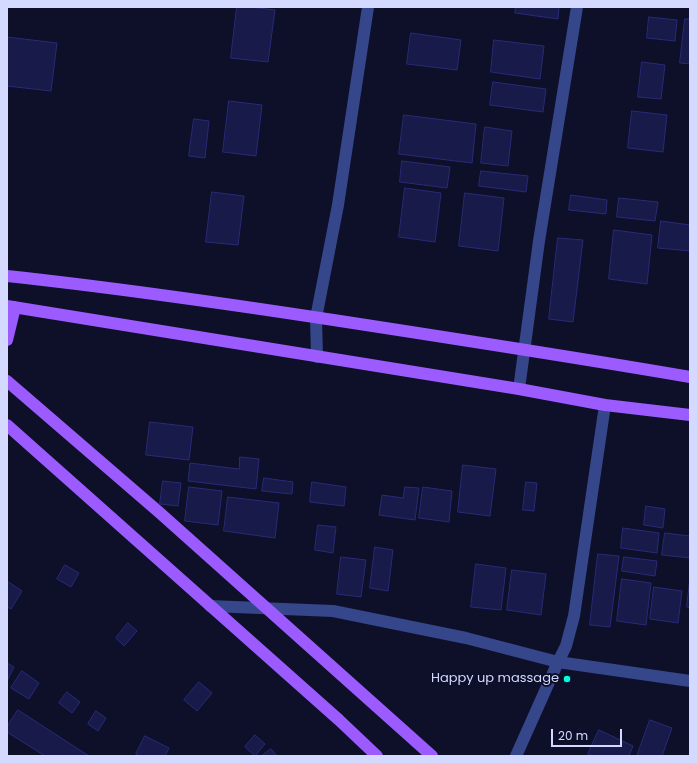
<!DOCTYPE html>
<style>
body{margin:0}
#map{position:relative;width:697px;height:763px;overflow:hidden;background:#0e0f28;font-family:Poppins,sans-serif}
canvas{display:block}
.frame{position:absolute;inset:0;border:8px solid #d4daff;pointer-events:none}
.scale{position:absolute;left:551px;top:729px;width:71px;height:18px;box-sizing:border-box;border:2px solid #d4daff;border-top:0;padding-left:5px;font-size:12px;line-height:14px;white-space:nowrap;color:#d4daff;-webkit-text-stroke:3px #0e0f28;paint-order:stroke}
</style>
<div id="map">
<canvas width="697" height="763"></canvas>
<div class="frame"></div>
<div class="scale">20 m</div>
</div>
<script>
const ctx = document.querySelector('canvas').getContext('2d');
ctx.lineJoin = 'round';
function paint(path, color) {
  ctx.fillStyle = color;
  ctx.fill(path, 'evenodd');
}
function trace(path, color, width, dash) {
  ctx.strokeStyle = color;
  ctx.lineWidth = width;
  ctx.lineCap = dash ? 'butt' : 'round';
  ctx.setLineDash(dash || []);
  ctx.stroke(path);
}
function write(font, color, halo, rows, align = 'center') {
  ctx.font = font + ' Poppins,sans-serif';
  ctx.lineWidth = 4;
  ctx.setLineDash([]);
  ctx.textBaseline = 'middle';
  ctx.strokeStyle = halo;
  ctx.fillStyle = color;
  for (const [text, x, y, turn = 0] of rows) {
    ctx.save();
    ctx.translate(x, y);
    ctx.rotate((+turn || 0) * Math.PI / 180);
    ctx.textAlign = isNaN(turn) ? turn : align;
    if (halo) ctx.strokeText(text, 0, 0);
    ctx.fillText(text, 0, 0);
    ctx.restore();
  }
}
const building = new Path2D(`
 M237 7H250L275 10 268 62 231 58Z
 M516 7H559L558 19 515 13Z
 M649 17 677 20 675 41 647 38Z
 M685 19H690V64L680 63Z
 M411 33 461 40 457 70 407 64Z
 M7 37 57 43 51 91 7 86Z
 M494 40 544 46 540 79 491 72Z
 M642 62 665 65 661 99 638 97Z
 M493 82 546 89 543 112 490 105Z
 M229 101 262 105 256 156 223 152Z
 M632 111 667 115 663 152 628 148Z
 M404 115 476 124 472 163 399 154Z
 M194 119 209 121 205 158 189 156Z
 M485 127 512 131 508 166 481 163Z
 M402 161 450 167 447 188 400 182Z
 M481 171 528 176 526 192 479 186Z
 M405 188 441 193 435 242 399 237Z
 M212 192 244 196 238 245 206 242Z
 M465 193 504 198 498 251 459 246Z
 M571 195 607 200 606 214 569 210Z
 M619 198 658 202 655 221 617 217Z
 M661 221 690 225V251L658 248Z
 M614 230 652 235 647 284 609 279Z
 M558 238 583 240 573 322 549 319Z
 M150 422 193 427 189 460 146 455Z
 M240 457 259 459 256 489 188 481 190 463 239 469Z
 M463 465 496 469 490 516 458 512Z
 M264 478 293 482 292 494 262 491Z
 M163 481 181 483 178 506 160 504Z
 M312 482 346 487 344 506 310 502Z
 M526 482 537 483 534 511 523 510Z
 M189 487 222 491 218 525 185 521Z
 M405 487 419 488 415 520 379 515 382 495 403 498Z
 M423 487 452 491 449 522 419 518Z
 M228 497 279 503 275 538 224 531Z
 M646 506 665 509 663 528 644 525Z
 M318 525 336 527 333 553 315 550Z
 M623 528 659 533 657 553 621 548Z
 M665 533 690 536V558L662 555Z
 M375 547 393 550 388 591 370 588Z
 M598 554 619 556 610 627 590 625Z
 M341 557 366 560 361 597 337 594Z
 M624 557 657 561 655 576 622 571Z
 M476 564 506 568 501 610 471 607Z
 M65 565 79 573 71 587 57 579Z
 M512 570 546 574 541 615 507 610Z
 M690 578V608L687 607Z
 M622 579 651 583 646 625 617 621Z
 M7 581 22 591 11 609 7 607Z
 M654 587 682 591 678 623 650 619Z
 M128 623 137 631 124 646 116 638Z
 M7 663 14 667 7 681Z
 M22 671 39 683 29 699 11 688Z
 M199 682 212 693 197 711 184 700Z
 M67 692 80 702 72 713 59 703Z
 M18 710 89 756H45L7 732V727Z
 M96 711 106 718 98 731 88 724Z
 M650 720 672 728 662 756H637Z
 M599 730 633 746 629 756H593L588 754Z
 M255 735 265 744 255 756 245 747Z
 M145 736 169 748 165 756H140L136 754Z
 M271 749 277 756H262Z`);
paint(building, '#181a4a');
trace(building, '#282b78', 1);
trace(new Path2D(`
 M317 357 316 318 338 205 368 7
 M519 389 539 241 577 7
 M210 606 333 611 466 638 558 662 690 681
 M516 756 558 662 566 646 574 616 605 405`), '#35468a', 12);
trace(new Path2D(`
 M7 276C119 288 229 304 340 321 457 339 574 357 690 377
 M7 306 519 389 605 405 690 415
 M7 340 15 307
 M7 381 160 513 432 756
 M7 425 339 720 377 756`), '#9b5bff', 12);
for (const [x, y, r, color] of [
 [567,679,4,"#00ffdc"]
]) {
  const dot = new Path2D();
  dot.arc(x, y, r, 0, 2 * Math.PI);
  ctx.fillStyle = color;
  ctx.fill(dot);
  trace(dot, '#0e0f28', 1.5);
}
write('13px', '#d4daff', '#0e0f28', [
 ["Happy up massage",559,679]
], 'right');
</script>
